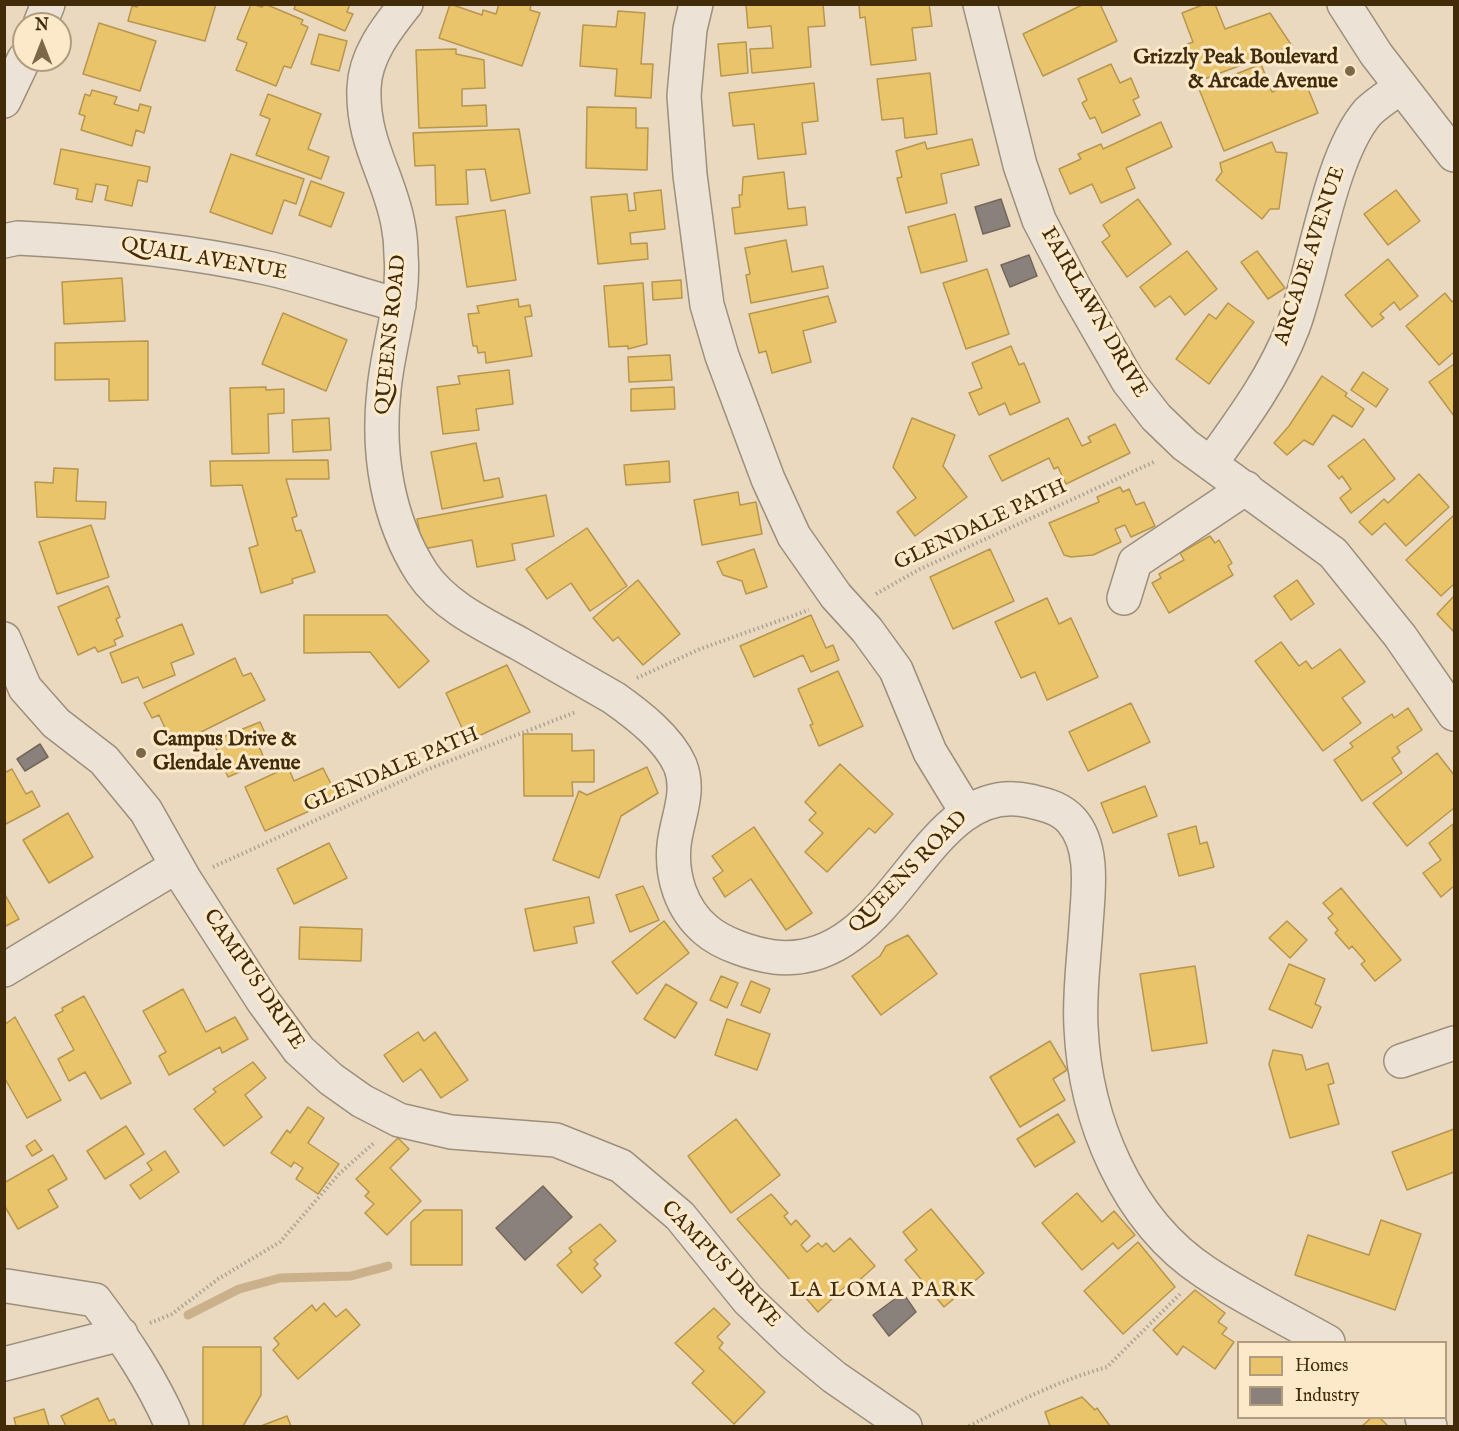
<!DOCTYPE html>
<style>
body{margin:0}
#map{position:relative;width:1459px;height:1431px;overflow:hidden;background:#ead9be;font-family:"IM FELL English",serif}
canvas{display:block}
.frame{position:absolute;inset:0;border:6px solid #412b09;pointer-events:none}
.legend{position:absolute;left:1237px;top:1341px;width:210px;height:78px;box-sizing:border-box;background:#fce9ca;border:2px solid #b19d7d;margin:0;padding:8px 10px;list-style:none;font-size:18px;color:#412b09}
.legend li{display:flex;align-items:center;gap:12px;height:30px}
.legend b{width:30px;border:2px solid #b19d7d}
.north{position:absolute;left:12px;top:12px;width:60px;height:60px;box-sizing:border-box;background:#fce9ca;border:2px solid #b19d7d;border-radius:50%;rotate:0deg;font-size:16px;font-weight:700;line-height:24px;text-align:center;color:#412b09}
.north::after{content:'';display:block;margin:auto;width:21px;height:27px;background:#7c6848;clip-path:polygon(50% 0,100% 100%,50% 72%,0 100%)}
</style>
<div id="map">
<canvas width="1459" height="1431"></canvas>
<div class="frame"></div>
<ul class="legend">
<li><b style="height:16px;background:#e9c46a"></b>Homes</li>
<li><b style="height:16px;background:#8a817c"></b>Industry</li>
</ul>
<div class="north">N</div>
</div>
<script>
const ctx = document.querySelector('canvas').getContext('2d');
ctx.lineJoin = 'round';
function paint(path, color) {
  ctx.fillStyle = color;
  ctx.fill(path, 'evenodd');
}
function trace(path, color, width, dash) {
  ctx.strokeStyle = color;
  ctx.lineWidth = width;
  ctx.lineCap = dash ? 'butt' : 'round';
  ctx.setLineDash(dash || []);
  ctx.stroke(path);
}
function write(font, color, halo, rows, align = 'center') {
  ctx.font = font + ' "IM FELL English",serif';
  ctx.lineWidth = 6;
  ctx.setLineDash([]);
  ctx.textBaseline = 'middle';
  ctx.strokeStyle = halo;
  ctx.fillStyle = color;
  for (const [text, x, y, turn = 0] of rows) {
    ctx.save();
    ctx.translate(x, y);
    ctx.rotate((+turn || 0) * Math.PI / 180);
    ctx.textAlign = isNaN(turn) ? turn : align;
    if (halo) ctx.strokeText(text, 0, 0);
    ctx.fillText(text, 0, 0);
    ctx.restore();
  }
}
const homes = new Path2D(`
 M138 4H216L205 41 128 21 132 6 137 7Z
 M251 4 262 7 265 4 303 20 301 24 308 27 291 68 284 66 276 86 236 70 247 43 237 39Z
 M296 4H350L347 12 353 14 345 31 294 9Z
 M450 4 482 15 483 10 496 14 499 4H531L530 10 540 13 522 66 439 38Z
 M823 4 825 26 808 27 811 67 752 73 750 49 773 48 771 26 748 28 746 5Z
 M859 4H929L932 26 912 28 916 60 871 65 865 17 860 18Z
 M1084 4H1100L1117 41 1043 76 1023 34Z
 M1205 4H1215L1225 29 1270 13 1292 46 1199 81 1185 45 1193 42 1182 13Z
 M618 11 645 13 641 64H653L651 98 615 96 617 69 580 66 583 25 616 27Z
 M99 23 156 41 140 91 83 74Z
 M319 34 347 41 339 71 311 64Z
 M746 42 748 73 721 76 718 44Z
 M456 49V54L484 60 485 88 462 89V106L486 105 487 126 419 128 416 50Z
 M1111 64 1120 83 1131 78 1139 97 1133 100 1140 115 1102 133 1095 117 1090 119 1082 103 1087 100 1078 79Z
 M1261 64 1272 92 1304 79 1318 113 1224 151 1199 89Z
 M930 73 937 134 905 138 903 118 882 120 877 79Z
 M814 83 818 121 802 123 806 154 758 159 754 124 733 126 729 93Z
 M92 90 117 97 114 104 138 111 140 104 151 107 144 133 136 130 132 146 81 130 85 116 79 114 85 94 90 96Z
 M268 94 321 114 308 149 329 157 321 179 256 155 270 119 260 115Z
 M587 107 636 108V128H648L647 170 586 168Z
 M1161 122 1172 147 1126 168 1135 188 1101 203 1092 184 1070 194 1059 169 1081 159 1078 154 1101 144 1103 149Z
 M519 129 530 193 491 201 485 169 466 170 468 204 436 205 435 165 415 166 413 133Z
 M972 139 979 165 941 174 947 203 906 213 897 178 902 177 896 151 925 142 927 149Z
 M1272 142 1276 152 1287 153 1279 209H1270L1262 219 1216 180 1222 172 1220 163Z
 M61 149 150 167 147 182 138 180 132 206 105 200 108 186 96 184 92 202 76 199 78 189 54 184Z
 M231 154 304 179 296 204 284 200 272 234 210 212Z
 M784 172 788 209 805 207 807 225 735 234 732 208 740 207 739 195H742L743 177Z
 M311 181 344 193 331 227 299 215Z
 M661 190 665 229 630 233 631 244 647 243 648 259 598 264 591 197 627 194 629 211 636 210 634 193Z
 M1396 190 1420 221 1388 245 1364 214Z
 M1138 199 1171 244 1127 277 1102 242 1110 236 1103 225Z
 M505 210 516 280 467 287 456 217Z
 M955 214 967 261 921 273 908 227Z
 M786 240 792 272 823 266 828 288 751 303 746 275 750 274 745 248Z
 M1187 251 1217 289 1185 315 1170 296 1155 307 1140 287Z
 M1257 251 1285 288 1268 299 1241 262Z
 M1388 259 1418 296 1400 310 1394 302 1380 314 1384 318 1372 327 1345 295Z
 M987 269 1009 334 966 349 943 283Z
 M122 278 125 321 64 324 62 282Z
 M681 280 682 298 653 300 652 282Z
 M643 283 647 344 628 349V346L609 347 604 286Z
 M1445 293 1452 302 1454 300V352L1439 365 1406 326Z
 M828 296 836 322 803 331 811 362 772 373 766 351 759 353 749 314Z
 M518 299 519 307 530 305 532 316 525 317 532 356 486 363 485 352 478 353 477 346H473L468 314 479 313 477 306Z
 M1228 303 1254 322 1209 384 1176 359 1209 314 1216 319Z
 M283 313 347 340 326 391 262 364Z
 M148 341V400L109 401V379L55 380V343Z
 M1011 346 1019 365 1024 363 1040 402 1010 415 1005 403 979 415 969 393 982 388 972 363Z
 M670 355 672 380 629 382 628 357Z
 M1454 364V416L1429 382Z
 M509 370 513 404 476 409 479 430 443 434 437 387 460 384 458 376Z
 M1363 372 1388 389 1376 407 1351 390Z
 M1322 376 1347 393 1345 396 1364 409 1352 427 1333 415 1313 445 1304 440 1287 455 1274 443 1289 426Z
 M266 387V390L284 389V413L268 414 269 453 232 454 230 388Z
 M674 387 675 409 631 411V389Z
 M329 418 331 450 293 452 292 420Z
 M912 418 955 435 943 466 967 497 915 536 897 512 916 498 893 467Z
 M1068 418 1082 446 1091 442 1088 437 1115 424 1130 453 1066 484 1058 467 1054 469 1049 458 1002 481 989 456Z
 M1364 439 1395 479 1351 513 1340 498 1351 489 1342 476 1339 479 1328 466Z
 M476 443 484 481 499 478 503 497 442 509 431 452Z
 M328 460 329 479H286L297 516 292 518 296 531 301 530 315 572 292 579 293 583 261 593 249 548 258 545 242 485 211 486 210 461Z
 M669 461 670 482 626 485 624 465Z
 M54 468 78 469 76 501 106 502 105 519 37 517 35 482 53 483Z
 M1419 474 1449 507 1406 546 1385 523 1372 535 1359 522 1384 499 1388 503Z
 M1120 487 1123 492 1129 489 1136 505 1144 502 1155 526 1131 537 1125 525 1115 529 1121 542 1093 555 1071 557 1064 555 1049 523 1099 502 1097 497Z
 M738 492 740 505 756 502 762 534 702 545 694 500Z
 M546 495 554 536 512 544 515 560 477 567 472 540 423 549 417 519Z
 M1454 515V584L1441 596 1406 560Z
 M91 525 109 577 57 594 39 542Z
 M587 528 627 586 590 611 571 583 547 599 526 569Z
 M1210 536 1215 543 1219 540 1232 563 1228 566 1233 575 1169 613 1152 583 1161 578 1159 574 1184 560 1180 553Z
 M754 549 767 587 746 594 742 581 723 575 717 562Z
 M990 549 1014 601 953 629 930 577Z
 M638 580 680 634 643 665 618 637 613 641 593 618Z
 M1297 580 1314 604 1291 620 1274 596Z
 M108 586 120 617 116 619 123 636 114 640 116 645 98 652 95 647 78 655 58 607Z
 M1454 596V632L1437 614Z
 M1047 598 1059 624 1071 618 1098 677 1047 700 1035 672 1021 678 995 622Z
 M304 615H387L429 661 399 688 370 652 304 653Z
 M811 615 826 648 833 645 839 660 811 672 803 655 754 677 740 646Z
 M182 624 194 654 171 663 175 675 143 688 138 677 122 683 110 653Z
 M1281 642 1299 666 1306 661 1312 669 1340 649 1365 682 1342 698 1361 723 1323 751 1255 661Z
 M235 658 243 676 251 673 265 700 191 737 189 734 172 743 159 715 152 718 144 703Z
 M507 665 530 712 468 741 446 693Z
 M838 671 863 726 819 746 810 725 813 724 798 689Z
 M1131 703 1150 742 1088 771 1069 732Z
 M1408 708 1422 730 1397 747 1400 752 1392 758 1402 773 1362 801 1334 760 1353 747 1350 743 1392 714 1394 718Z
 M260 722 269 742 259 746 265 761 228 777 213 741Z
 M523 734H572V751L594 750V782H572L573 796H524Z
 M1437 753 1454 775V808L1407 846 1373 803Z
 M840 764 893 814 875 833 869 828 827 872 805 852 823 833 809 820 816 813 805 802Z
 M288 767 294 781 323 768 338 798 265 831 245 787Z
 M647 767 658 793 621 816 599 878 553 860 579 791 587 795Z
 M12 769 26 794 32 791 40 806 4 825V773Z
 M1145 786 1157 816 1113 833 1101 803Z
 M68 813 93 857 49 883 23 840Z
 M1453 824 1454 886 1441 897 1423 873 1441 860 1429 843Z
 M1196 826 1200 844 1207 842 1214 867 1179 876 1168 834Z
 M754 827 812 913 786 930 751 879 725 897 713 878 723 871 712 856Z
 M329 843 347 878 294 904 277 869Z
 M643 886 659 920 630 932 616 895Z
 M1341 888 1401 960 1375 981 1361 964 1365 961 1352 946 1349 949 1335 933 1338 930 1328 918 1333 914 1323 903Z
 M4 893 19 919 4 927Z
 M589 897 594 923 574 927 577 943 534 951 525 909Z
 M664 921 689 953 637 994 612 962Z
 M1287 921 1307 940 1290 958 1269 938Z
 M300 927 362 929 361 961 299 959Z
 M908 935 937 974 881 1015 852 976 880 956 886 946Z
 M1289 964 1325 979 1315 1004 1321 1007 1312 1028 1269 1009Z
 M1195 966 1207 1043 1152 1051 1140 974Z
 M721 976 738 983 727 1008 710 1000Z
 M751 981 770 989 760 1013 741 1005Z
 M666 984 697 1003 675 1038 644 1019Z
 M183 989 206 1032 235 1017 248 1039 222 1053 220 1047 169 1075 159 1056 166 1052 143 1011Z
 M84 996 131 1083 101 1099 85 1072 69 1081 58 1059 74 1050 55 1015 63 1011 62 1008Z
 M15 1017 61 1100 27 1118 4 1077V1025Z
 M727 1019 770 1034 757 1070 715 1055Z
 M418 1032 424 1041 435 1032 468 1080 441 1098 421 1069 403 1082 384 1055Z
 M1050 1041 1067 1070 1053 1079 1065 1100 1020 1127 990 1077Z
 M1273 1050 1302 1055 1306 1070 1328 1063 1334 1083 1328 1085 1339 1124 1290 1138 1269 1064Z
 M253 1062 266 1078 245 1095 262 1117 224 1146 194 1109 216 1092 213 1089Z
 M308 1107 324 1118 308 1143 339 1164 318 1194 296 1179 303 1168 294 1162 291 1167 271 1153 287 1130 290 1133Z
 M1058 1114 1075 1142 1035 1167 1017 1139Z
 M736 1119 780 1175 731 1213 688 1156Z
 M126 1126 144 1154 105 1179 87 1151Z
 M1454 1129V1172L1407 1190 1392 1152Z
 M398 1138 409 1149 390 1168 421 1201 387 1235 365 1213 374 1204 365 1196 369 1192 356 1179Z
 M35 1140 42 1150 32 1156 26 1146Z
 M165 1151 179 1172 140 1199 130 1185 152 1170 147 1163Z
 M53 1155 67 1179 48 1190 58 1207 18 1229 4 1205V1183Z
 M1077 1193 1102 1222 1114 1211 1135 1235 1118 1249 1113 1243 1082 1270 1042 1223Z
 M771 1194 788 1213 784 1216 791 1225 796 1220 810 1236 801 1245 807 1252 818 1243 822 1247 826 1243 834 1252 850 1238 875 1266 854 1285 851 1281 818 1312 737 1219Z
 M931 1209 984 1273 944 1307 905 1260 917 1250 903 1232Z
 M424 1210H462V1265H411V1222Z
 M1381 1220 1421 1234 1395 1310 1295 1275 1308 1235 1369 1255Z
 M600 1224 616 1241 594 1260 598 1264 594 1268 601 1276 582 1293 557 1265 572 1252 569 1248Z
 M1138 1242 1175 1287 1123 1334 1084 1291Z
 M1195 1290 1225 1313 1218 1322 1227 1328 1222 1334 1234 1342 1215 1369 1183 1346 1177 1355 1153 1330Z
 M324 1303 336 1317 346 1309 360 1325 298 1379 273 1350 279 1344 274 1338 312 1305 316 1311Z
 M714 1308 730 1324 717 1337 723 1343 719 1348 765 1392 734 1424 692 1383 704 1371 675 1343Z
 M203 1347H261V1395L243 1426H203Z
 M1082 1397 1095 1410 1097 1408 1110 1426H1050L1045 1412Z
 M98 1398 109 1421 114 1419 117 1426H66L61 1416Z
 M44 1409 49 1426H16L14 1418Z
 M287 1416 291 1426H261Z
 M1371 1418H1380L1388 1426H1362Z`);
paint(homes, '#e9c46a');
trace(homes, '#b7964d', 1.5);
const industry = new Path2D(`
 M1001 199 1010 226 983 234 975 207Z
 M1029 255 1037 276 1010 287 1001 265Z
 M40 744 48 757 25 771 17 759Z
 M543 1186 572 1217 525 1260 496 1228Z
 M903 1293 916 1312 889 1336 873 1315Z`);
paint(industry, '#8a817c');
trace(industry, '#74675a', 1.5);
trace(new Path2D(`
 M188 1315 239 1289 280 1278 351 1276 388 1266`), '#cab18b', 9);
const minor = new Path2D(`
 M406 4C386 29 365 56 364 88 362 143 389 175 398 224 400 234 401 245 401 255 405 301 388 345 384 390 377 452 387 519 422 573 445 607 485 625 520 644 551 662 583 680 614 698 638 715 668 738 680 765 691 792 677 818 674 845 671 876 681 909 706 930 722 944 753 954 774 957 897 971 922 775 1030 801 1046 805 1061 808 1072 821 1095 848 1088 892 1086 925 1084 959 1079 993 1081 1027 1085 1119 1126 1220 1205 1272 1244 1298 1287 1319 1328 1342
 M696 4 690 29 684 96 690 175 707 305 722 356 768 479 794 536 836 596 867 630 896 670 930 752 966 811
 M980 4 1020 165 1039 220 1074 287 1128 381 1156 417 1185 445 1333 553 1400 636 1454 714
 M1344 4 1376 54 1454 155
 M40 24 48 4
 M4 101 24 59
 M4 241 18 238C102 242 184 250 267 268 312 278 355 294 399 305
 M1211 463C1242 420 1274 377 1293 327 1315 268 1329 157 1368 112 1377 103 1390 95 1401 87
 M1124 598 1135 562 1246 488
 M4 639 25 688 56 723 104 760 146 811 185 880 263 1001 299 1050 331 1079 362 1101 399 1120 451 1132 556 1140 621 1166 680 1216 748 1300 793 1343 834 1377 905 1426
 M4 970 177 866
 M1401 1061 1454 1043
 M7 1286 95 1300C126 1341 152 1380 172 1426
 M4 1364 121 1334
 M1422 1418 1430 1426`);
trace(minor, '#9c8f7c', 36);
trace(new Path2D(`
 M876 594 918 570 1156 461
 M637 678 700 649 809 610
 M213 867 426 770 576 712
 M150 1323 172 1314 218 1279 280 1242 339 1174 375 1142
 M969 1426C1015 1403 1060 1380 1107 1367L1181 1293`), '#aba395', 4, [1.5, 3]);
trace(minor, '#ece3d6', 33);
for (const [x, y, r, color] of [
 [1350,71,6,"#7c6848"],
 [141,753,6,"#7c6848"]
]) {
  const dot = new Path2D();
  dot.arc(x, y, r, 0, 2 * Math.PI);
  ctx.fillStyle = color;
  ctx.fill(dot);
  trace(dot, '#fce9ca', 2);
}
write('bold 21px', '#412b09', '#fce9ca', [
 ["Grizzly Peak Boulevard",1338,59],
 ["& Arcade Avenue",1338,83],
 ["Campus Drive &",153,741,"left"],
 ["Glendale Avenue",153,765,"left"]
], 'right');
write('21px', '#412b09', '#fce9ca', [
 ["ARCADE AVENUE",1311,256,-72],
 ["QUAIL AVENUE",204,260,10],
 ["FAIRLAWN DRIVE",1093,313,60],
 ["QUEENS ROAD",392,335,-84],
 ["GLENDALE PATH",981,526,-25],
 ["GLENDALE PATH",392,771,-23],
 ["QUEENS ROAD",909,873,-46],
 ["CAMPUS DRIVE",253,980,56],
 ["CAMPUS DRIVE",720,1265,47]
]);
ctx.letterSpacing = '1.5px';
write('22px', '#412b09', '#fce9ca', [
 ["LA LOMA PARK",883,1291]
]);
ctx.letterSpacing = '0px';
</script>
